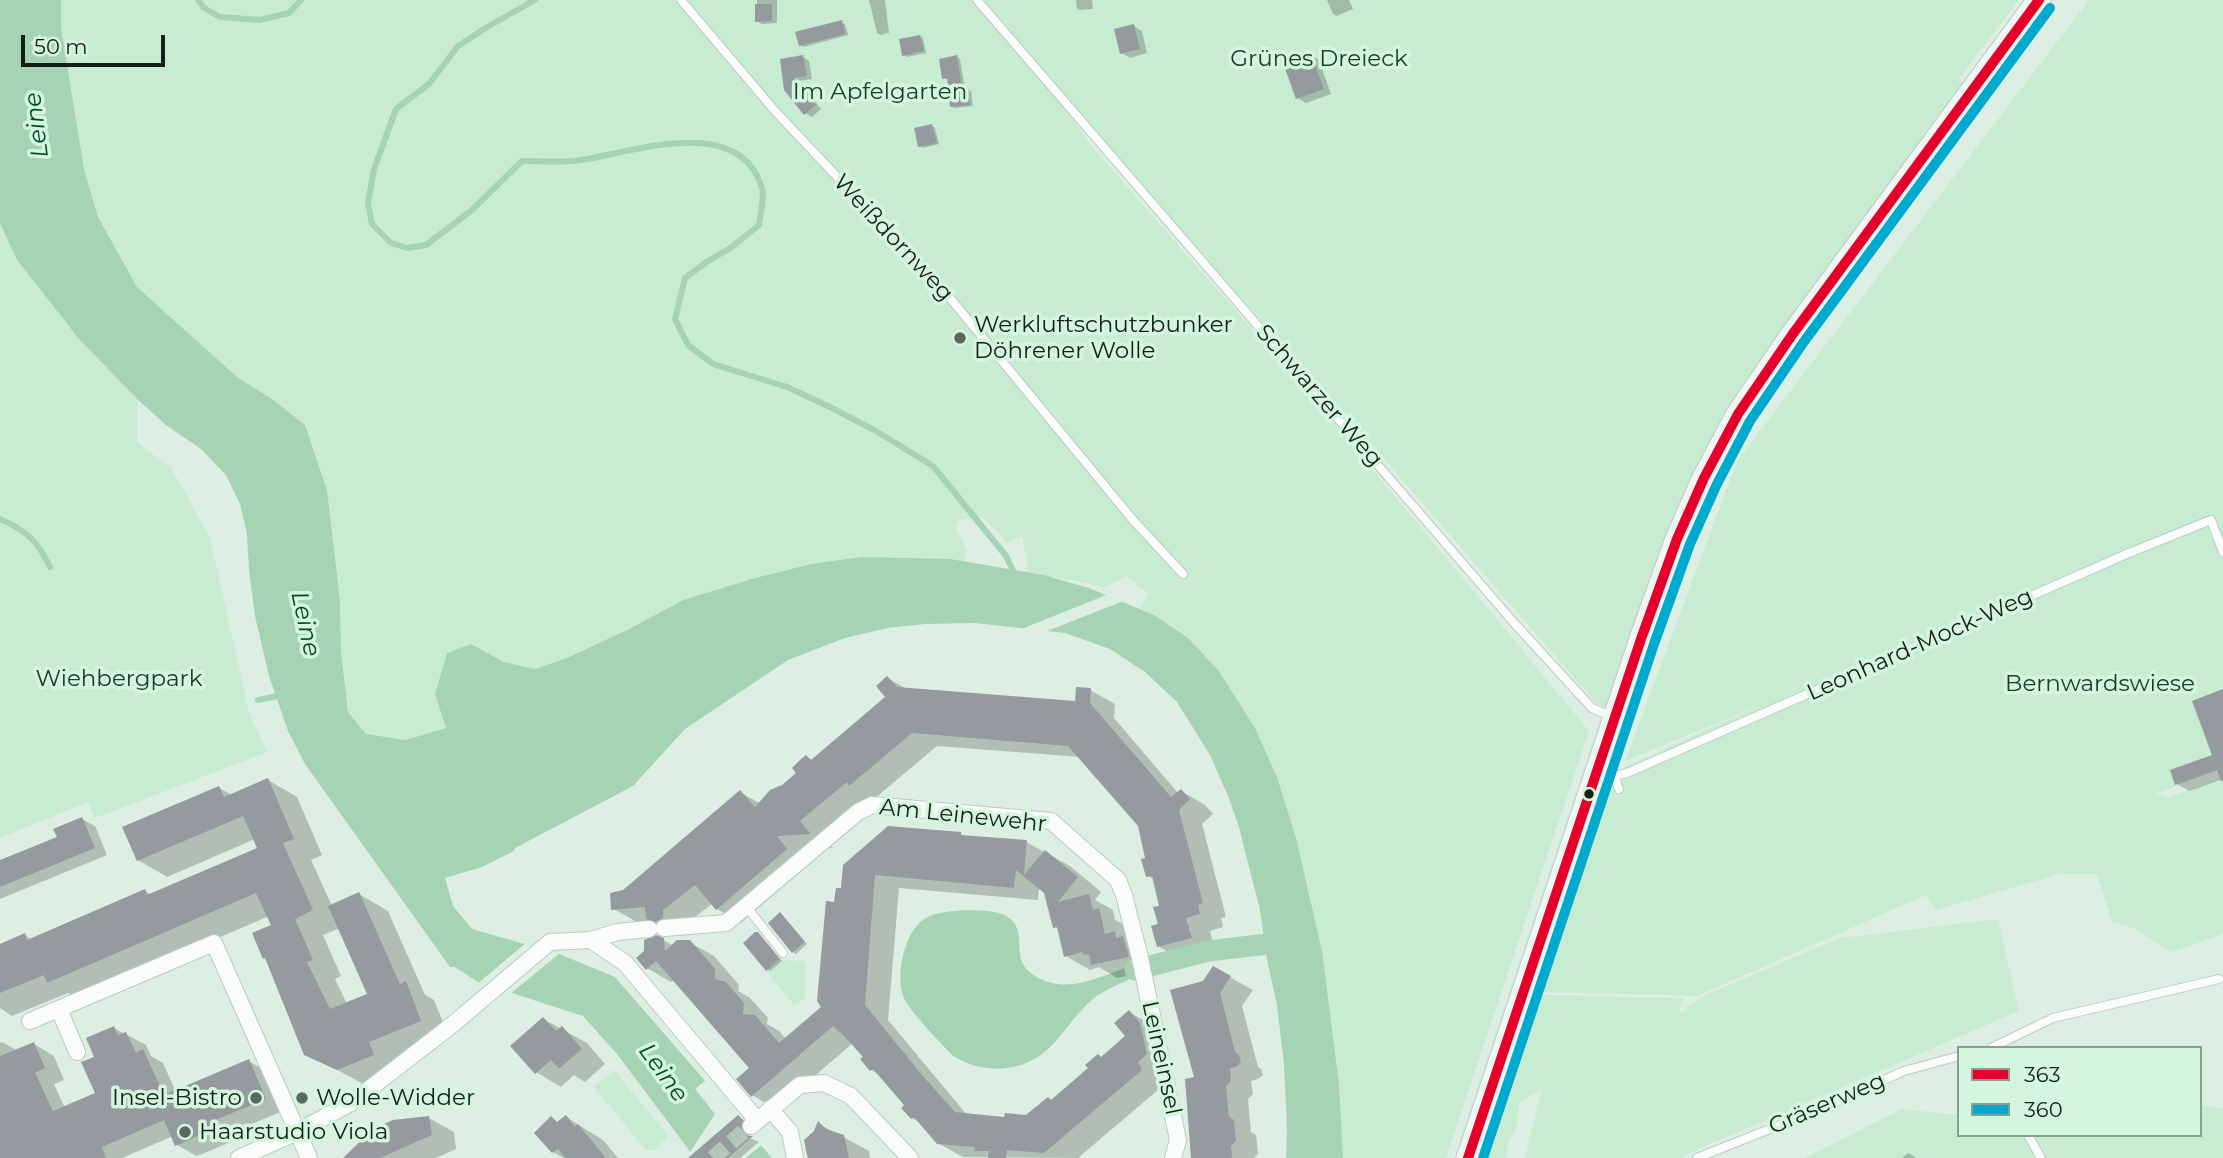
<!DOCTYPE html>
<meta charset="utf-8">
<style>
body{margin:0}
#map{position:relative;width:2223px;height:1158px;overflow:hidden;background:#ddeee2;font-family:Montserrat,sans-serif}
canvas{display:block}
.legend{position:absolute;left:1957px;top:1046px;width:245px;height:91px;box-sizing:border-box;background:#d5f6de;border:2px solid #88a08e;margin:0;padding:9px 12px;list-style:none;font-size:21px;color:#142017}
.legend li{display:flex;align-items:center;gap:14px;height:35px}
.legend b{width:35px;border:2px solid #88a08e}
.scale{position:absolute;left:21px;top:35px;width:144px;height:32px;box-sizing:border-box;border:4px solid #142017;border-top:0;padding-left:9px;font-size:21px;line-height:24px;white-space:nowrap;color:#142017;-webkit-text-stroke:5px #d5f6de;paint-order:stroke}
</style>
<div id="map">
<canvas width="2223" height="1158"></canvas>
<ul class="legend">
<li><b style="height:9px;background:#e4002b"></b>363</li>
<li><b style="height:9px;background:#00a9ce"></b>360</li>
</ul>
<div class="scale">50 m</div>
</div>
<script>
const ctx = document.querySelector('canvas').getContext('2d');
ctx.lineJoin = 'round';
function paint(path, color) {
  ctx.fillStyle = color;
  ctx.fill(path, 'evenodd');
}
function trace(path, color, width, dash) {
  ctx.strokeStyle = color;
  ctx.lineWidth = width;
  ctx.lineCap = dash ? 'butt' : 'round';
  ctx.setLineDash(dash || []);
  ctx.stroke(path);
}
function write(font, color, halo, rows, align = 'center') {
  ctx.font = font + ' Montserrat,sans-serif';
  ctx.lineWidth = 7;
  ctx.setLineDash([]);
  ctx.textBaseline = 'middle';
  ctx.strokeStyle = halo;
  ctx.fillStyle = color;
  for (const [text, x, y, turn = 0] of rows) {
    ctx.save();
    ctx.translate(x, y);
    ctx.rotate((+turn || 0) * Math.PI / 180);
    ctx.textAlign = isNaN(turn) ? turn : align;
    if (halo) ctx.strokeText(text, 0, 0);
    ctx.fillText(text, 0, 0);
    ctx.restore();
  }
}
paint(new Path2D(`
 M61 0H2019L1959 78 1963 83 1944 111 1762 361 1679 504 1617 713 1596 703 1345 414 1065 103 1062 105 1093 148 1336 425 1589 731 1446 1158H1343L1339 1084 1321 949 1311 899 1297 841 1277 777 1255 728 1188 638 1140 609 1149 594 1126 576 1105 587 1029 572 1022 536 1008 543 982 516 959 520 956 528 967 550 965 561 861 557 811 564 755 578 683 600 631 628 567 658 535 669 504 662 471 644 447 653 435 694 446 728 407 740 366 734 348 712 341 651 340 601 327 490 305 425 272 399 237 377 137 287 98 217 84 169 61 27Z
 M2089 0H2223V768L2156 794 2168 798 2223 777V934L2172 952 2133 928 2112 922 2097 874H2059L1936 910 1926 895 1697 996 1543 992 1606 796 1625 767 1765 703 1625 761 1737 461Z
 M0 223 17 260 79 339 137 399V442L172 469 210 538 249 712 267 752 95 818 88 802 0 838Z
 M1998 919 2019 1011 1678 1158H1525L1542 1090 1519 1102 1517 1125 1507 1147 1506 1158H1483L1487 1137 1505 1098 1543 995 1683 998 1679 1014 1705 995 1840 938Z
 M779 960 806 961 805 999 794 1005 766 971Z
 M614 1070 667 1134 666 1139 654 1151 645 1149 594 1087Z
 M2200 1104 2223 1109V1158H1805L1902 1109 1959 1115V1135H2200Z`), '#c8ecd2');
paint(new Path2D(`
 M0 0H61V27L84 169 98 217 137 287 237 377 272 399 305 425 327 490 340 601 341 652 348 712 366 734 406 740 446 728 435 694 447 653 471 644 504 662 535 669 567 658 631 628 683 600 755 578 811 564 861 557 950 559 1044 575 1089 588 1154 615 1188 638 1218 670 1255 728 1277 777 1297 841 1322 951 1339 1084 1343 1158H1286L1287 1129 1284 1065 1277 1005 1267 960 1260 910 1239 827 1228 796 1210 755 1177 702 1145 672 1110 649 1065 633 975 623 925 624 887 628 845 638 788 660 685 729 633 786 515 848 514 851 482 867 445 878 453 906 472 929 559 954 615 977 772 1158H695L617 1054 583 1016 478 982 455 967H450L305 764 288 731 269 676 255 616 249 570 247 534 240 504 226 475 201 449 166 425 137 399 79 339 17 260 0 223Z
 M968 910C979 911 996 910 1006 916 1022 925 1018 939 1020 954 1021 964 1027 971 1035 976 1067 996 1101 976 1133 965L1136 976C1122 983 1105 989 1093 999 1074 1014 1062 1039 1042 1054 1015 1074 979 1073 952 1055 938 1040 916 1018 906 1002 893 981 904 929 926 918 938 911 955 911 968 910Z`), '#a6d3b4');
paint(new Path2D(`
 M1111 593 1126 600 1042 633 1019 630Z
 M527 942 559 954 510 994 477 984Z
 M706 1080 763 1144 746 1158H695L690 1152 715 1114 695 1089Z`), '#ddeee2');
paint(new Path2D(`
 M757 0H777V23L762 24 757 21Z
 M869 0H885L889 33 880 35 877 33Z
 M1076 0H1092L1093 9 1080 10 1077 8Z
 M1327 0H1349L1353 9 1337 16 1333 14Z
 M841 22 845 24 848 35 804 47 800 45Z
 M1134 26 1142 31 1147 53 1130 58 1122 53Z
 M920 36 923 38 926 53 907 57 904 55Z
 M1311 55 1319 60 1331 94 1306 103 1298 98Z
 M803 57 809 61 812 79 798 81 821 109 812 117 805 113 786 90Z
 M957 57 960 59 965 89 971 91 973 106 955 108 952 106 949 80 944 78Z
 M932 126 935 128 939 144 923 148 919 146Z
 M888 678 908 690 1077 702 1090 690 1115 704 1114 718 1178 793 1181 791 1205 805 1213 814 1202 824 1226 917 1221 918 1223 927 1210 931 1215 951 1182 960 1158 946 1161 907 1154 879 1147 876 1148 859 1139 826 1081 757 937 746 874 799 870 796 823 836 833 848 798 850 810 863 741 923 717 909 713 903 686 924 672 932 653 921 637 922 612 908 623 891 740 792 761 804 783 787 799 773 807 757 813 761 888 697Z
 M2223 691V779L2189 791 2177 784 2214 756Z
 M268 780 297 797 322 855 311 860 332 906 359 894 388 911 425 995 434 1000 449 1037 367 1086 306 1053 268 959 264 958 273 926 269 916 77 999 68 993 12 1016 0 1008V946L25 935 32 940 145 891 152 895 259 849 255 839 167 877 138 860 219 788 232 795ZM340 928 369 995 347 1004 335 979 341 976 323 935Z
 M82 819 95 826 107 855 0 899V862L59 838Z
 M961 834 966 837 1026 842 1070 866 1101 892 1095 900 1113 910 1115 920 1123 924 1127 940 1147 952 1152 970 1117 978 1099 967 1090 970 1066 956 1059 929 1055 927 1046 892 1039 886 1038 900 899 888 888 1020 967 1115 1006 1118 1027 1117 1052 1101 1128 1036 1129 1012 1154 1026 1165 1084 1078 1158 963 1157 938 1143 921 1123 912 1118 906 1106 880 1075 871 1070 865 1057 853 1043 776 1109 752 1095 751 1069 675 979 671 982 647 968 663 940 674 946 689 942 714 956 739 985 738 991 750 998 768 1018 767 1024 779 1031 786 1039 823 1007 838 890Z
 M783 916 807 944 796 954 793 952Z
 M758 934 782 961 770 971 767 969Z
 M1213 968 1253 990 1242 1006 1258 1067 1261 1069 1263 1075 1258 1079 1251 1081 1253 1094 1248 1099 1251 1132 1256 1135 1258 1154 1254 1158H1193L1196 1078 1205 983Z
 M543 1019 587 1043 605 1064 585 1082 574 1075 561 1087 536 1072Z
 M114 1028 146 1045 151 1056 163 1063 176 1092 248 1061 269 1072 285 1110 233 1132 236 1140 197 1156 177 1145 173 1136 122 1158H0V1043L2 1042 18 1051 34 1044 54 1056 64 1080 54 1084 65 1108 97 1094 96 1057Z
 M566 1117 603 1140 618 1158H564L553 1152 552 1118 559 1123Z
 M739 1117 747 1122 750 1138 759 1142 740 1158H697Z
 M429 1118 454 1132 456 1149 436 1158H350Z
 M819 1124 869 1151 870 1158H808L805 1148Z
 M1908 1153 1914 1156 1916 1158H1902Z`), '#0003');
trace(new Path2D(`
 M198 0 204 8 220 17 260 20 289 13 301 0
 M535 0 487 27 458 46 429 84 396 109 374 169 368 203 372 224 391 243 407 248 426 245 472 210 522 161C541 161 562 163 581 160 634 152 740 113 762 188 765 198 760 214 759 225L732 247 708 261 685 278 675 319 688 345 713 364 787 387 832 408 876 431 933 466 1006 556 1015 575
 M0 519C27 531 37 540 50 567
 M258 700 283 695`), '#a6d3b4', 6);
trace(new Path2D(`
 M1135 970 1208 951 1293 941`), '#a6d3b4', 21);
paint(new Path2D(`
 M755 4H772V21L755 22Z
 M842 20 845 34 799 46 795 32Z
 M1134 24 1140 49 1120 54 1114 29Z
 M920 35 924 51 902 56 899 39Z
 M1311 53 1324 89 1296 99 1283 63Z
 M803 55 807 76 794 78 816 105 804 115 784 90 780 59Z
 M957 55 962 88 968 87 970 105 950 107 947 78 942 79 939 59Z
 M932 124 937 143 918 147 914 128Z
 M887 676 897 687 1075 701 1076 687 1091 688 1090 703 1171 797 1181 789 1190 799 1179 810 1203 903 1198 905 1200 914 1186 918 1192 938 1157 947 1151 926 1158 924 1153 907 1159 906 1152 876 1146 877 1141 859 1145 858 1138 826 1068 746 912 733 849 786 847 782 800 821 811 834 777 836 787 849 716 910 695 885 663 910V918L656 922 646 919 645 907 611 910 610 893 623 890 740 790 755 807 770 790 782 785 796 773 792 768 800 760 806 755 811 760 885 697 876 686Z
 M2223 689V781H2221L2217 770 2175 785 2170 770 2212 755 2192 701Z
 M268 778 294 839 283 843 313 910 295 919 313 960 307 962 330 1009 367 994 328 906 359 892 400 984 406 981 421 1021 369 1042 374 1055 337 1070 304 1055 265 958 263 959 252 933 271 925 256 893 47 983 44 975 0 993V944L25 933 27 940 145 889 147 895 257 848 243 816 137 861 122 827 219 786 224 797Z
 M82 817 95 848 0 887V860L57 837 53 829Z
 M888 826 961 832V835L1027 840 1024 875 1045 850 1078 877 1058 902 1089 894 1093 910 1099 908 1105 934 1115 931 1116 938 1123 936 1129 957 1091 965 1089 954 1083 955V952L1064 957 1057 927 1053 928 1044 893 1016 870 1014 888 875 875 865 1005 922 1075 955 1112 1004 1117 1005 1113 1026 1115 1048 1097 1051 1100 1088 1068 1085 1065 1098 1054 1101 1057 1125 1036 1114 1023 1129 1010 1140 1023 1147 1054 1138 1062 1142 1070 1044 1153 1007 1150 1006 1158H988L989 1151H974L975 1147 937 1144 914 1117 911 1119 901 1108 904 1105 873 1069 870 1071 860 1059 863 1057 846 1038 833 1026 751 1097 736 1079 749 1068 656 961 646 970 636 958 644 951V940L657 935 664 938 665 951 677 940H690L715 969V979L726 982 744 1003 743 1014 755 1015 779 1043 821 1007 817 1001 826 901 834 902 836 888H841L843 865Z
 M780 912 805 942 792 953 768 923Z
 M755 932H758L780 959 766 971 743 943Z
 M1213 966 1231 976 1220 993 1235 1052 1239 1055 1241 1062 1236 1067 1230 1068 1231 1081 1226 1086 1229 1117 1234 1120 1236 1141 1231 1146 1232 1158H1191L1185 1079 1194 1077 1170 990 1203 981Z
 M543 1017 556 1031 562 1026 582 1049 559 1069 551 1060 535 1074 510 1046Z
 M114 1026 118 1035 126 1032 136 1053 143 1049 164 1095 249 1059 266 1099 213 1121 216 1128 175 1146 164 1120 102 1147 106 1158H0V1056L34 1042 45 1068 35 1073 53 1111 95 1093 81 1062 94 1057 86 1038Z
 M566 1115 575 1127 578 1124 606 1158H565L558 1149 552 1153 534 1133 551 1116 557 1122Z
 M738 1115 743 1120 741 1127 743 1132 747 1136H753L728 1158H688Z
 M429 1116 432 1135 380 1158H343L373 1129 393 1120Z
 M818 1121 826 1129 844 1135 849 1158H808L804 1140 814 1131Z`), '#949a9e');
trace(new Path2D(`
 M713 1158 749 1127`), '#b5c5b9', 16, [16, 8]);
const lane = new Path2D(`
 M681 0 775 111 941 287 1133 520 1183 574
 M977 0 1515 624 1592 708 1612 717
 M1599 773 1614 776 1627 773 2129 553 2211 520 2223 552
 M1614 776 1619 789
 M746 906 783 953
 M1991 1048 2053 1018 2219 979
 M2028 1135 2041 1158
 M1697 1158 1825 1107 1904 1071 1959 1056`);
const street = new Path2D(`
 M664 928 726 923 858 812 872 805 1051 821 1118 880 1124 895 1140 958 1178 1140 1173 1158
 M591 940 625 963 757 1120
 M59 1009 77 1052
 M30 1021 214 943 309 1158
 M770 1109 790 1132 795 1158
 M751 1126 800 1085 824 1083 851 1096 910 1158
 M239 1158 297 1132 351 1103 452 1025 550 942 591 940 617 932 649 929`);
const secondary = new Path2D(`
 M1468 1158 1641 639 1677 539 1704 478 1738 414 1792 335 2039 0`);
trace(lane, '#bccac0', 10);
trace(street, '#bccac0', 18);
trace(secondary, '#bccac0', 25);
trace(lane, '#fafcfb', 8);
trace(street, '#fafcfb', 16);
trace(secondary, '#f1f6f2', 23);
trace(new Path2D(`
 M1468 1158 1641 639 1677 539 1704 478 1738 414 1792 335 2039 0`), '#e4002b', 10);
trace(new Path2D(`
 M1483 1158 1654 644 1690 544 1717 484 1750 421 1803 343 2050 8`), '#00a9ce', 10);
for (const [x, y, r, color] of [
 [960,338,7,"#5a685e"],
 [1589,794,6,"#142017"],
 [256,1098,7,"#5a685e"],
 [302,1098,7,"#5a685e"],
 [185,1132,7,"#5a685e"]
]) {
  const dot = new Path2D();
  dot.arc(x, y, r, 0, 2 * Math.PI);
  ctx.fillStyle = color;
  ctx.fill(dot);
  trace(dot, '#d5f6de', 2.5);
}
write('23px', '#154127', '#d5f6de', [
 ["Grünes Dreieck",1319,59],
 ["Im Apfelgarten",880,92],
 ["Wiehbergpark",119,679],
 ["Bernwardswiese",2100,684]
]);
write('23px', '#142017', '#d5f6de', [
 ["Weißdornweg",893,238,47],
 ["Schwarzer Weg",1319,396,49],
 ["Leonhard-Mock-Weg",1920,645,-24],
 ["Am Leinewehr",963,816,6],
 ["Leineinsel",1161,1058,78],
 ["Gräserweg",1827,1104,-23]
]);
write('23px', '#142017', '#d5f6de', [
 ["Werkluftschutzbunker",974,325],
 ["Döhrener Wolle",974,351],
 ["Insel-Bistro",242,1098,"right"],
 ["Wolle-Widder",316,1098],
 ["Haarstudio Viola",199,1132]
], 'left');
write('italic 24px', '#004a25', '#d5f6de', [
 ["Leine",37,125,-97],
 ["Leine",305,624,78],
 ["Leine",663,1073,54]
]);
</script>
